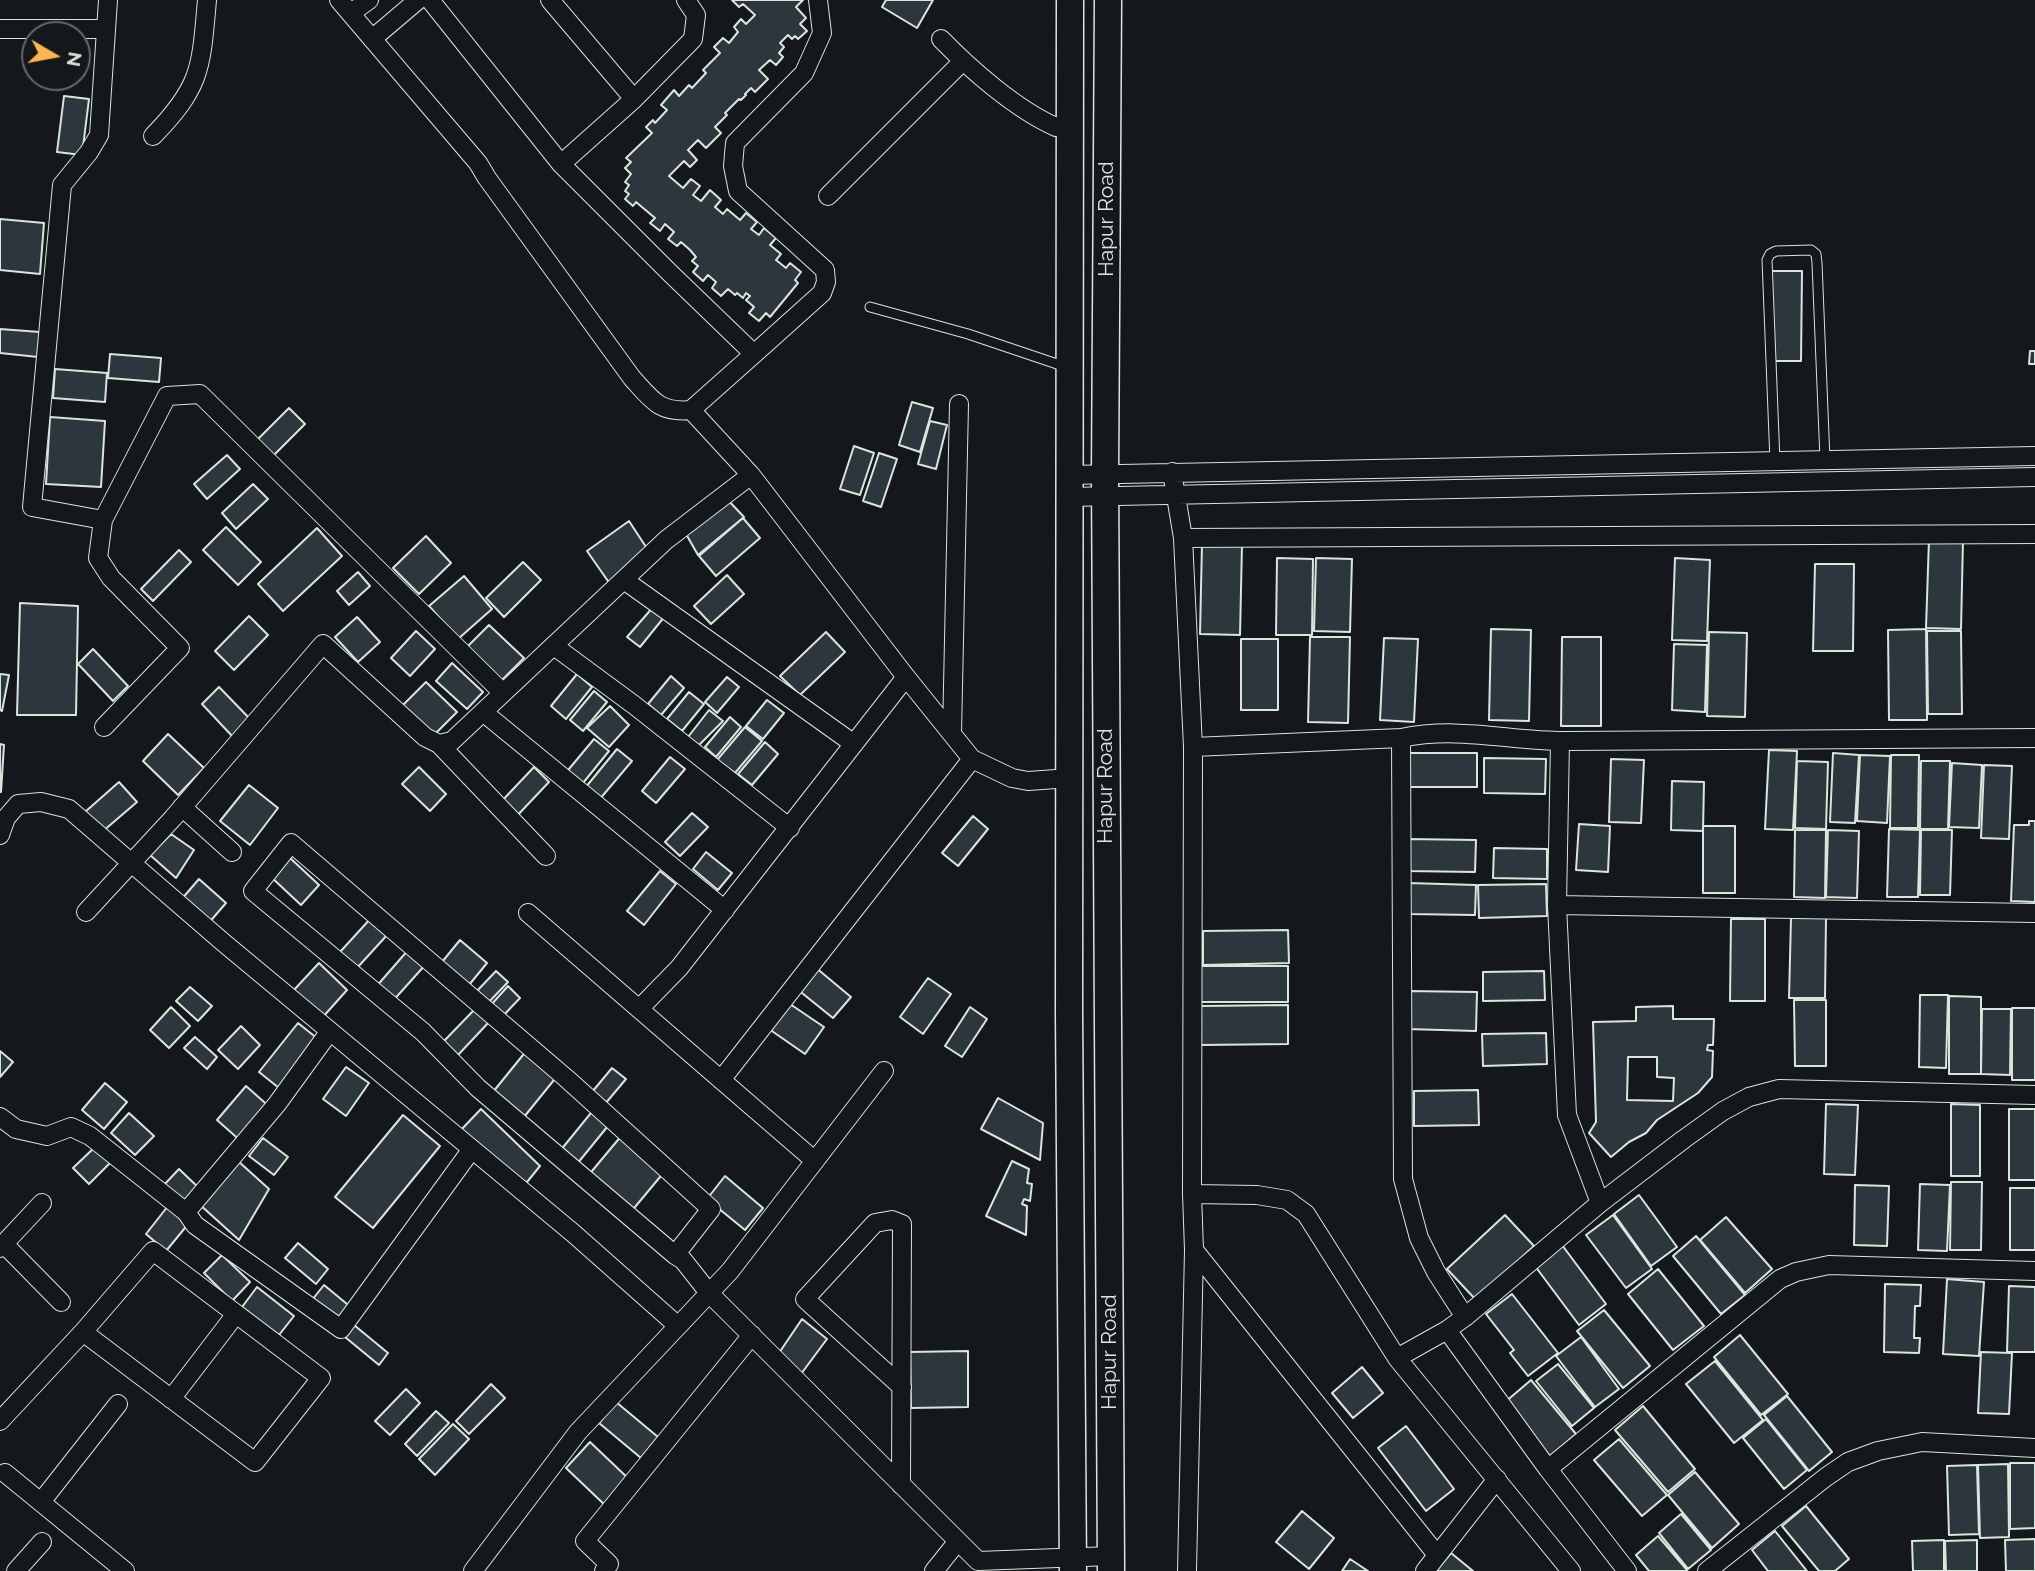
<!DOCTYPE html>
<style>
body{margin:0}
#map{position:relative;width:2035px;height:1571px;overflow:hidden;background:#14181c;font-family:Raleway,sans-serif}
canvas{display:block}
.north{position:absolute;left:21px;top:21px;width:70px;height:70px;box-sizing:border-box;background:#14181c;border:2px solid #626a69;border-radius:50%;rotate:100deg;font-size:19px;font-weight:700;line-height:28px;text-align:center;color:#d8e6dc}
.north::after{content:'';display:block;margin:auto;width:24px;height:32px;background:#ffb74d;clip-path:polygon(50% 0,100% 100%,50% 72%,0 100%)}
</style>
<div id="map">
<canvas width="2035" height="1571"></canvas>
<div class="north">N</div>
</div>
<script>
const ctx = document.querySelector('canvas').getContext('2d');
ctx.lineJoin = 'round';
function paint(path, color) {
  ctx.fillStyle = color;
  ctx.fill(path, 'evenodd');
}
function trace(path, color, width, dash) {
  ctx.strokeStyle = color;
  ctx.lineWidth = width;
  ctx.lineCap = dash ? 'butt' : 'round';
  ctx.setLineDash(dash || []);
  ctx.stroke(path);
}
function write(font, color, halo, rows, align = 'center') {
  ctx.font = font + ' Raleway,sans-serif';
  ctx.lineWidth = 5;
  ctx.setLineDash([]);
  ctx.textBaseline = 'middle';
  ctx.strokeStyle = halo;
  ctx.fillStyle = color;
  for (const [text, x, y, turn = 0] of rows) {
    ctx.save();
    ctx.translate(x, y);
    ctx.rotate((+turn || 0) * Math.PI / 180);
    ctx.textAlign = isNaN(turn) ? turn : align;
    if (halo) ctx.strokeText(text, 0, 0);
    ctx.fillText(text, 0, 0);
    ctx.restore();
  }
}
const building = new Path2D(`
 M732 0H803L796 7 806 18 800 24 807 31 798 39 795 36 792 39 788 35 780 43 784 47 779 53 783 57 776 65 770 60 759 70 768 79 755 92 751 88 745 94 746 95 741 100 739 99 725 113 727 115 715 127 721 133 706 148 698 140 688 150 697 160 690 167 684 161 669 176 683 188 691 179 700 186 693 195 701 201 710 190 721 200 715 207 723 214 727 209 740 220 746 213 757 222 751 229 759 235 764 228 776 238 770 245 781 254 776 260 786 268 790 263 801 272 795 280 798 283 770 317 766 313 759 321 749 313 754 307 746 300 750 296 746 293 743 298 737 293 735 295 728 289 721 296 712 288 716 282 708 275 703 281 693 272 698 266 692 261 696 257 690 250 681 242 677 246 668 239 674 232 665 224 660 231 650 223 655 218 636 202 633 206 625 199 629 194 625 191 629 185 625 182 631 174 625 168 631 162 626 158 652 133 646 127 653 120 655 123 667 110 661 105 674 90 679 96 689 85 692 88 706 73 703 70 720 53 714 47 723 38 729 43 738 32 734 27 741 19 746 24 755 15 743 4 739 7Z
 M886 0H933L917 28 882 7Z
 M64 96 89 99 82 155 57 152Z
 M0 219 44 223 40 274 0 270Z
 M1772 271H1802L1801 361H1772Z
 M0 329 40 332 38 357 0 353Z
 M2030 351H2035V364H2029Z
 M110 354 161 358 159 382 108 378Z
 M55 369 107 373 105 402 53 398Z
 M912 402 933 408 920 452 899 445Z
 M289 408 305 424 273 456 257 440Z
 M50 417 105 421 101 487 46 484Z
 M930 421 947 425 936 469 918 464Z
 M854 446 874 453 860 495 840 489Z
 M879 453 897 459 881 507 863 501Z
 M227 455 240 469 207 499 194 484Z
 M253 484 268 499 236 529 222 513Z
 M726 498 744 517 698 555 686 534Z
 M743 518 760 538 716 576 699 556Z
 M629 521 648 550 610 584 587 551Z
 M226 527 261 562 238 585 203 550Z
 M317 528 342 556 283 611 258 584Z
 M426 536 451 563 419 594 393 568Z
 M1929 539 1963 540 1961 629 1926 628Z
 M1202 543 1242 544 1240 635 1200 634Z
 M179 550 191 562 153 601 141 589Z
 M1277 558 1313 559 1312 635H1276Z
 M1316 558 1352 559 1350 632 1314 631Z
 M1675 558 1710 560 1707 641 1672 640Z
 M523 562 541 580 504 617 486 598Z
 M1815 564H1854L1853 651H1813Z
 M358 572 370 586 349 605 337 591Z
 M727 575 744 594 711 624 694 606Z
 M464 576 492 609 458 639 429 606Z
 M20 603 78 606 76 715H17Z
 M654 606 665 616 640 647 627 637Z
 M249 616 268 635 234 670 215 651Z
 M357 617 380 642 358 662 335 637Z
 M489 625 524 658 498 684 464 650Z
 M1491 629 1531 630 1529 721 1489 720Z
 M1926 629 1927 720H1889L1888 630Z
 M416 631 435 649 410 676 391 658Z
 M1927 631H1961L1962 714H1928Z
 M826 632 845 652 800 695 780 676Z
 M1709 632 1747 633 1745 717 1707 716Z
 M1310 637H1350L1348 723 1308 722Z
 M1562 637H1601V726H1561Z
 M1384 638 1418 639 1414 722 1380 720Z
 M1241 639H1278V710H1241Z
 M1674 644 1707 645 1705 712 1672 710Z
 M93 649 128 686 113 701 78 664Z
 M452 663 483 692 467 709 436 681Z
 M0 674 9 675 2 711 0 710Z
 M577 674 592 687 566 719 551 706Z
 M671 676 684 688 661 715 648 704Z
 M727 677 739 687 717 713 705 702Z
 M426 682 457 712 433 736 402 706Z
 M219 687 251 720 233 737 202 704Z
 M594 691 607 702 583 731 570 720Z
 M689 692 704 704 682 731 667 719Z
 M767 700 784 713 763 739 746 726Z
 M610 706 629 725 609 747 587 728Z
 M709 710 723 721 698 746 688 737Z
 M730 717 741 727 716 757 705 747Z
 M745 727 762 741 735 773 717 760Z
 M168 734 204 768 178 795 143 761Z
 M594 739 609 751 579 788 564 775Z
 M765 742 778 754 752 785 738 774Z
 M0 744 4 745 1 792H0Z
 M617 749 632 761 599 800 585 788Z
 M1769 750 1797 751 1793 830 1765 829Z
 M1407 753H1477V787H1407Z
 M1833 753 1859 755 1855 823 1830 822Z
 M1860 755 1890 756 1887 823 1857 821Z
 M1891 755H1919L1918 828H1890Z
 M670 757 685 769 656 803 642 791Z
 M1484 758 1546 759 1545 794 1484 793Z
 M1611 759 1644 760 1641 823 1609 822Z
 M1797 761 1828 762 1826 829 1795 828Z
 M1921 761H1950L1948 829H1920Z
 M1952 763 1982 765 1979 828 1949 827Z
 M1984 765 2012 766 2009 839 1981 838Z
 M419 767 446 794 430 811 402 784Z
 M534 767 549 782 514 819 499 804Z
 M1672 781 1704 782 1703 831 1671 830Z
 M119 782 137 802 102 832 85 812Z
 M249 785 278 808 250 845 220 821Z
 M692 813 708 827 680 856 665 842Z
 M973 816 988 829 958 866 942 853Z
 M2029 821H2035V902L2011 901 2014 825H2029Z
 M1579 824 1610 826 1608 872 1576 870Z
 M1703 826H1735V893H1703Z
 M1889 829 1920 830 1918 897H1887Z
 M1795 830H1826L1825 898 1794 897Z
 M1828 830 1859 831 1857 898 1826 897Z
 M1921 830H1952L1950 895H1920Z
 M171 834 194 850 176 878 150 855Z
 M1407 839 1476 840 1475 872 1407 871Z
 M1494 848 1547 849V879L1493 878Z
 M706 852 732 873 718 890 693 869Z
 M288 856 319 885 301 905 270 876Z
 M660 871 676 884 644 925 627 911Z
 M199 879 226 903 207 925 180 901Z
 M1408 883 1476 885 1475 915 1408 914Z
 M1546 884 1547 916 1479 918 1478 885Z
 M371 918 388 934 357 968 340 952Z
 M1791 918H1826L1825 998H1789Z
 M1731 919H1765V1001H1730Z
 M1288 930 1289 963 1203 965V931Z
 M460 940 487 963 469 985 442 962Z
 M409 949 426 964 391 1003 375 988Z
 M319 963 347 990 322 1018 293 991Z
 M1201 966H1288V1002H1201Z
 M815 967 851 997 833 1018 797 989Z
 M496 971 508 982 488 1003 476 992Z
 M1544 971 1545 1000 1483 1001V972Z
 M928 978 951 994 923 1034 900 1017Z
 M508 986 520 998 502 1017 490 1006Z
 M190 987 212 1006 198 1021 176 1001Z
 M1408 991 1477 992 1476 1031 1407 1029Z
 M1920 995H1948L1946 1068 1919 1067Z
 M1949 996 1981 997V1074H1949Z
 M1794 1000H1826V1066H1795Z
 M787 1002 824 1027 805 1054 769 1029Z
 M1288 1005V1044L1201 1045 1200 1006Z
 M1673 1006V1019H1714L1713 1045H1708L1707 1050 1713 1051 1712 1077 1698 1093 1657 1120 1646 1133 1629 1142 1611 1157 1589 1133 1596 1122 1593 1022 1636 1021V1007ZM1628 1057H1657V1077L1674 1078 1673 1101 1627 1100Z
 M171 1007 190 1026 169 1048 150 1030Z
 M970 1007 987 1019 962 1057 945 1046Z
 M2012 1008H2035V1080H2012Z
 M475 1009 489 1022 458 1055 444 1041Z
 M1982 1009H2011L2010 1075 1981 1074Z
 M298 1023 318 1039 279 1088 259 1072Z
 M241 1026 260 1045 238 1069 218 1050Z
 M1546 1033 1547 1064 1483 1066 1482 1034Z
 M195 1037 217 1057 207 1069 184 1048Z
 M527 1050 558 1075 524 1117 493 1092Z
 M0 1051 13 1062 0 1077Z
 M346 1067 369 1083 346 1116 323 1099Z
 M612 1068 626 1079 605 1104 592 1092Z
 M105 1083 127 1102 104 1129 82 1110Z
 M246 1086 272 1109 243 1143 217 1120Z
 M1478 1090 1479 1125 1414 1126V1091Z
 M998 1098 1043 1123 1040 1160 981 1129Z
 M1826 1104 1858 1105 1855 1175 1824 1174Z
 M1951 1104 1980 1105V1176H1951Z
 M595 1108 612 1121 577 1164 560 1151Z
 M481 1109 540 1166 523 1187 459 1132Z
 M2009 1109H2035V1180H2009Z
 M129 1113 154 1136 135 1155 111 1133Z
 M403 1115 440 1146 373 1228 335 1197Z
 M622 1135 665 1171 630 1213 587 1177Z
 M263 1138 288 1157 274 1175 249 1156Z
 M96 1146 115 1158 89 1184 73 1168Z
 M238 1161 269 1189 239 1240 199 1204Z
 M1012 1161 1029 1169 1027 1183 1032 1184 1030 1201 1024 1199 1022 1204 1027 1206 1026 1235 986 1216Z
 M179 1169 200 1189 183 1206 163 1186Z
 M725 1176 763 1208 745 1230 707 1199Z
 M1951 1182H1982L1981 1250H1950Z
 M1920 1184 1950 1185 1947 1251 1918 1250Z
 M1855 1185 1889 1186 1887 1246 1854 1245Z
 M2010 1188H2035V1250H2010Z
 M1639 1195 1677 1247 1651 1266 1614 1214Z
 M168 1206 189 1223 166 1251 146 1234Z
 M1505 1215 1534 1246 1476 1300 1447 1269Z
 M1613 1215 1652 1269 1626 1288 1586 1235Z
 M1726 1217 1772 1269 1745 1293 1700 1240Z
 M1696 1236 1745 1295 1721 1314 1673 1256Z
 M298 1243 328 1269 316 1284 285 1258Z
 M1562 1245 1606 1304 1579 1325 1535 1266Z
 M222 1255 250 1282 232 1301 204 1273Z
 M1658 1269 1704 1326 1673 1350 1628 1294Z
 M1947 1279 1984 1282 1979 1356 1943 1354Z
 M1885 1284 1921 1285 1920 1306H1915L1914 1338H1920L1919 1353 1884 1352Z
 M324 1285 353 1309 341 1324 312 1300Z
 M2009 1286 2035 1287V1352H2007Z
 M257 1287 294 1316 279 1335 242 1307Z
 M1512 1294 1558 1353 1528 1376 1510 1353 1514 1350 1486 1314Z
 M1604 1310 1650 1366 1623 1388 1577 1331Z
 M802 1319 827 1339 801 1374 779 1353Z
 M354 1325 388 1353 379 1365 345 1337Z
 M1740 1335 1788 1394 1761 1415 1714 1357Z
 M1581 1337 1619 1389 1595 1407 1556 1356Z
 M968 1351V1407L911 1408 910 1352Z
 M1981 1352 2012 1353 2009 1414 1978 1413Z
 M1715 1361 1763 1420 1734 1443 1686 1384Z
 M1558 1364 1594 1408 1572 1426 1536 1381Z
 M1362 1367 1383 1393 1353 1418 1332 1393Z
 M1531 1380 1576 1434 1549 1457 1504 1403Z
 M491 1384 505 1398 469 1434 456 1421Z
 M406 1389 420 1403 390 1435 375 1421Z
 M1787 1396 1832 1452 1809 1471 1764 1415Z
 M616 1402 658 1437 641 1458 599 1423Z
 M1643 1406 1695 1469 1668 1492 1615 1430Z
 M436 1411 449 1423 417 1456 405 1444Z
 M1766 1419 1807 1470 1784 1489 1743 1438Z
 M453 1424 469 1439 435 1475 419 1459Z
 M1406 1426 1454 1489 1426 1511 1378 1448Z
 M1619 1439 1667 1495 1642 1516 1594 1460Z
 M590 1442 632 1482 608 1508 566 1468Z
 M2010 1463H2035V1528L2010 1529Z
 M2008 1464 2009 1537 1980 1538 1978 1465Z
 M1977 1465 1979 1534 1949 1535 1947 1466Z
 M1695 1472 1739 1524 1712 1548 1668 1495Z
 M1806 1506 1849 1559 1835 1571H1819L1782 1526Z
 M1302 1511 1334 1538 1309 1569 1276 1542Z
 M1681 1514 1711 1550 1688 1569 1659 1533Z
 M1775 1531 1807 1571H1768L1752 1550Z
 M1658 1536 1687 1570 1686 1571H1649L1636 1555Z
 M2035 1539V1571H2006L2005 1540Z
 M1944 1540V1571H1913L1912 1541Z
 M1977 1540V1571H1946L1945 1541Z
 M1451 1553 1473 1571H1436Z
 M1350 1559 1368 1571H1342Z`);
paint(building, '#2c363c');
trace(building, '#d8e6dc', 2);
const lane = new Path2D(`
 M870 307 968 334 1066 367
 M1775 462 1767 260 1770 254 1776 251 1811 250 1816 254 1817 263 1825 460`);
const street = new Path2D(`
 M339 0 478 163 487 178 632 378C652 400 659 413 691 410L754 354
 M430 0 561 164 669 272 754 354 822 293 826 282 825 270 738 191 733 166 735 143 804 73 822 33 818 0
 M550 0 634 99
 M351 13 369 0
 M0 29H106
 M372 39 418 0
 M941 39C971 70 1017 110 1056 127L1070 123
 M153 136C202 86 201 67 207 0
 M561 164 634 99 693 39 696 15 686 0
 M828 196 963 61
 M691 410 751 475 906 677 972 759 1012 778 1028 781 1070 778
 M1172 472 1183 538 1193 747 1192 1194 1257 1195 1287 1200 1306 1214 1397 1358 1447 1330 1465 1317
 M1069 475 2035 456
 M1069 497 2035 477
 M103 520 167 396 200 394 503 693
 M1183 538 2035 534
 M624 580 854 744
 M554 646 634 705 790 828
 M483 712 725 910
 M104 727 180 648 111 578 98 558 103 520 32 507 62 185 89 152 99 135 108 0
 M952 734 959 404
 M1401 738 1403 1179 1419 1238 1436 1272 1465 1317 1600 1203 1684 1139 1723 1111 1749 1097 1779 1089 2035 1095
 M1560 741 1557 905 1567 1115 1600 1203
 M439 744 546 856
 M1193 747 1401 738C1459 726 1508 741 1565 741 1722 740 1878 739 2035 738
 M182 807 232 852
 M0 835 6 818 18 804 41 802 69 809 224 943 573 1233 678 1326
 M1557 905 2035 913
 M86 912 173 818 323 644 425 737 439 744 452 741 666 540 751 475
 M528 913 815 1161
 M639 1009 679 968 906 677
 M721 1080 972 759
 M0 1117 16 1129 47 1136 71 1127 90 1136 186 1212 195 1225 341 1329 472 1149
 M186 1212 277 1104 330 1031
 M4 1244 61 1302
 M0 1248 42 1203
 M1194 1250 1437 1555
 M675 1255 711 1209 566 1078 291 843 253 891 423 1032 478 1088 675 1255 683 1260 709 1293 978 1561 1111 1556
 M1447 1330 1548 1469 1627 1571
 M1397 1358 1571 1571
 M171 1399 236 1314
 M0 1421 83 1332 153 1251 321 1378 255 1462 83 1332
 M1548 1469 1780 1279 1796 1272 1829 1265 2035 1271
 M5 1473 125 1571
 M901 1485 902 1224 892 1220 875 1223 805 1299 902 1387
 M41 1502 118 1404
 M16 1571 42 1542
 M473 1571 578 1432 730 1271 884 1071
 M604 1571 609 1564 585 1541 752 1335
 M934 1571 958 1541
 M1187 1571 1194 1250 1192 1194
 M1425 1571 1497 1479
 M1707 1571 1826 1477 1848 1462 1878 1451 1922 1442 2035 1448`);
const secondary = new Path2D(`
 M1070 0 1069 1011 1073 1571
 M1108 0 1105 474 1111 1571`);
trace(lane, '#d8e6dc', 11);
trace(street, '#d8e6dc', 20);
trace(secondary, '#d8e6dc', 29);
trace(lane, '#14181c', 9);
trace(street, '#14181c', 18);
trace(secondary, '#14181c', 26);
write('21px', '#d8e6dc', '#14181c', [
 ["Hapur Road",1107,219,-90],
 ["Hapur Road",1106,786,-90],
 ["Hapur Road",1110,1352,-90]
]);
</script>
